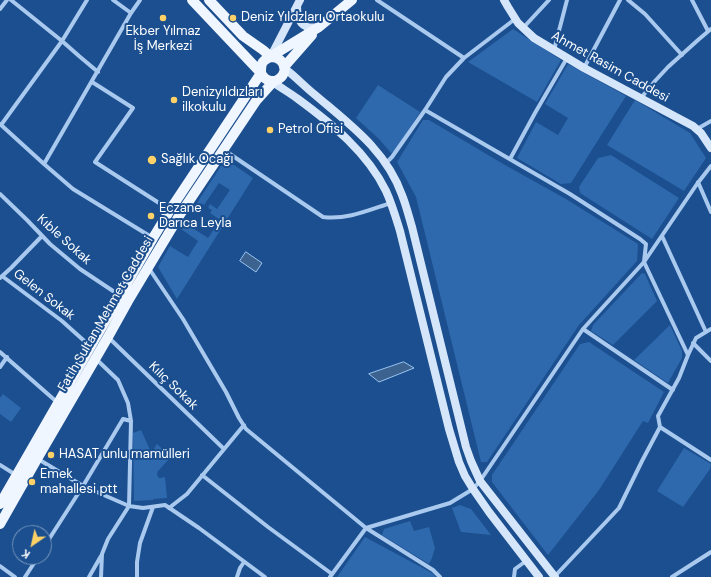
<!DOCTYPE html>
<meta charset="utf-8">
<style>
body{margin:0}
#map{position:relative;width:711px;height:577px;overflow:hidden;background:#1b4f8f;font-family:"DM Sans",sans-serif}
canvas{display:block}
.north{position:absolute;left:12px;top:525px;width:40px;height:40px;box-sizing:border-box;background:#1b4f8f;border:1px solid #7695bc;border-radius:50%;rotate:214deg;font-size:11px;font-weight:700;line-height:16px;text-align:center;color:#fff}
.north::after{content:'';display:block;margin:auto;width:14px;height:18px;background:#ffd166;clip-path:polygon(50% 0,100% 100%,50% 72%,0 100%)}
</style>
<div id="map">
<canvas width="711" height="577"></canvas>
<div class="north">K</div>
</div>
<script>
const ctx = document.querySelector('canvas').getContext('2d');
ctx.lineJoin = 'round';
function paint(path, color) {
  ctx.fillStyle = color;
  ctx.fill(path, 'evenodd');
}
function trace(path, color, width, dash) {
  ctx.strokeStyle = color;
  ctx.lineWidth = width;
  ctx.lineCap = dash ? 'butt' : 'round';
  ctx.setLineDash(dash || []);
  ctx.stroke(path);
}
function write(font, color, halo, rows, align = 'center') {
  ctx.font = font + ' "DM Sans",sans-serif';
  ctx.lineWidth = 4;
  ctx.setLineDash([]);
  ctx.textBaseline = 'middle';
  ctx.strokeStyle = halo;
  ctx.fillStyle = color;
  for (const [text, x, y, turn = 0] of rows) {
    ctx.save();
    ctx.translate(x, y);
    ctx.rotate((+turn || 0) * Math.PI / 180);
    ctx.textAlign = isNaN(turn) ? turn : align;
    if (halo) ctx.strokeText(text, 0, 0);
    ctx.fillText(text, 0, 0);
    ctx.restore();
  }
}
paint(new Path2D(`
 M513 29 561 60 537 102 468 62Z
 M568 64 626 96 571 183 561 184 517 158 536 122 558 135 568 118 545 104Z
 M378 85 420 112 396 150 391 153 379 139 356 118Z
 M635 100 690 133 706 158 684 191 607 145Z
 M423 120H429L505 165 566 199 638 244 637 261 579 325 487 462H481L416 197 397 162Z
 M611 155 679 198 652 239 580 193 579 187 598 158Z
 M226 165H234L253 178 177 299 158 267 170 246 188 257 198 241 181 229 185 223 208 238 220 220 210 213 212 210 208 208 210 204 217 209 230 190 219 183 204 205 201 203 195 214 191 212 221 166Z
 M642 273 645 274 657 301 613 345 591 331 593 325Z
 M670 325 682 351V358L668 383 634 360Z
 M589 342 664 392 648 423 643 421 599 490 548 555 492 482V475L580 344Z
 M3 394 21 408 11 422 0 414V398Z
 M141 430 151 452H152L157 444 171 457 158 471 157 474 158 477 160 478 165 477 167 498 153 499V500L134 501 133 433Z
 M684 448 711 464 710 469 683 507 657 491Z
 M460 505 471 509 491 535 461 532 452 508Z
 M410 521 414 531 429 527 435 548 432 558 429 564 382 535 384 529Z
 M365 537 432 573 436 577H337Z`), '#2e69ad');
const water = new Path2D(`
 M246 252 262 263 256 272 240 261Z
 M404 362 414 368 379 382 369 374Z`);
paint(water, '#3c6290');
trace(water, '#9cc4f0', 1);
trace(new Path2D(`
 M11 0 62 41 79 56 98 72
 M113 0 131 13
 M377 0 464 58
 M628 0 645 14 682 55
 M692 0 708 31
 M0 9 7 0
 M523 28 549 0
 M554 50 567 0
 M584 68 620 0
 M92 82 133 108 95 162 170 210
 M641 98 655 81 668 67 698 40 711 29
 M425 110 570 194 640 239 646 244 644 262 688 355
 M0 124 44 164 73 189 153 238
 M1 125 62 41 87 0
 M697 129 711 121
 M224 150 323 217C347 220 369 210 391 203
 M510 159 535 113 567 58
 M386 163 392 157 425 110 446 77 464 58 515 19
 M44 164 131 13 140 0
 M698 182 711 212
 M0 194 27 220 50 244 80 269 119 295
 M662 236 706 332
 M148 267 183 319 226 392 239 418 246 429 366 528 433 570 440 577
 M2 276 62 321 91 347
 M0 278 11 268 42 236
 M108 337 224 449
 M693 343 711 361
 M0 352 58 403
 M96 359 118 380 128 403 131 421 129 506 108 539 102 554 101 577
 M0 367 7 357
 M673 390 583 329 644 262 697 184 711 166
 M660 427 711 460
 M38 459 83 486 129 506 143 508 165 505 199 528 265 577
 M0 465 16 475
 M202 475 268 527 332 574
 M169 508 187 494 244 425
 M44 547 83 486 123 419 131 421
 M0 566 15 577
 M555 576 619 508 642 461 660 427 658 416 679 378 688 355 696 338 711 329
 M25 577 38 557
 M89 577 101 556
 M137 577V562L140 543 153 507
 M237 577 240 568 244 562
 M330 577 366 528 450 503 473 489 480 481 583 329
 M514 577 515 569 526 561
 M672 577 711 552`), '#a9c9ee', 4);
trace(new Path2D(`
 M504 0 508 7 518 23 534 38 584 68 693 126 701 133 711 148
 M297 6C297 21 302 30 318 27
 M271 56 300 0
 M284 68C295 76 304 86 314 94 349 124 386 150 402 195 406 205 409 217 412 227L466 447 471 461 480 481 555 577
 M273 82C281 88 290 93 298 99 332 124 367 152 386 191 392 204 396 218 400 231L449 429 459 462 465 476 473 489 489 512 539 577`), '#d6e6fa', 8);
trace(new Path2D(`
 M192 0 261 73C270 91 292 75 282 62 279 58 275 57 271 57
 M209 0 243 36 263 50 271 57
 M284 67 312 35
 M0 504 153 238 170 210 261 73C261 67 261 63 265 60L319 27 352 0
 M0 524 37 459 108 337 128 301 179 216 256 101 273 82`), '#f0f6ff', 10);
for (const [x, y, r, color] of [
 [163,18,4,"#ffd166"],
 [233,18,4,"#ffd166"],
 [174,100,4,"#ffd166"],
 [270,130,4,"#ffd166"],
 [152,160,5,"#ffd166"],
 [151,216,4,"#ffd166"],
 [51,455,4,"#ffd166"],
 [32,482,4,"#ffd166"]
]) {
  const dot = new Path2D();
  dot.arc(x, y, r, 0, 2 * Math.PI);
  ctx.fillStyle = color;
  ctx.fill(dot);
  trace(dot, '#1b4f8f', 1.5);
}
write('13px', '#fff', '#1b4f8f', [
 ["Deniz Yıldzları Ortaokulu",241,18],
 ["Ekber Yılmaz",163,32,"center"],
 ["İş Merkezi",163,47,"center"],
 ["Denizyıldızları",182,93],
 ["ilkokulu",182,108],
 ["Petrol Ofisi",278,130],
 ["Sağlık Ocağı",161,160],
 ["Eczane",159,209],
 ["Darıca Leyla",159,224],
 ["HASAT unlu mamülleri",59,455],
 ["Emek",40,475],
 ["mahallesi ptt",40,490]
], 'left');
write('13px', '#fff', '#1b4f8f', [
 ["Ahmet Rasim Caddesi",610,67,29],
 ["Kıble Sokak",64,240,42],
 ["Gelen Sokak",44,295,38],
 ["Fatih Sultan Mehmet Caddesi",106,314,-60],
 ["Kılıç Sokak",173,386,44]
]);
</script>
